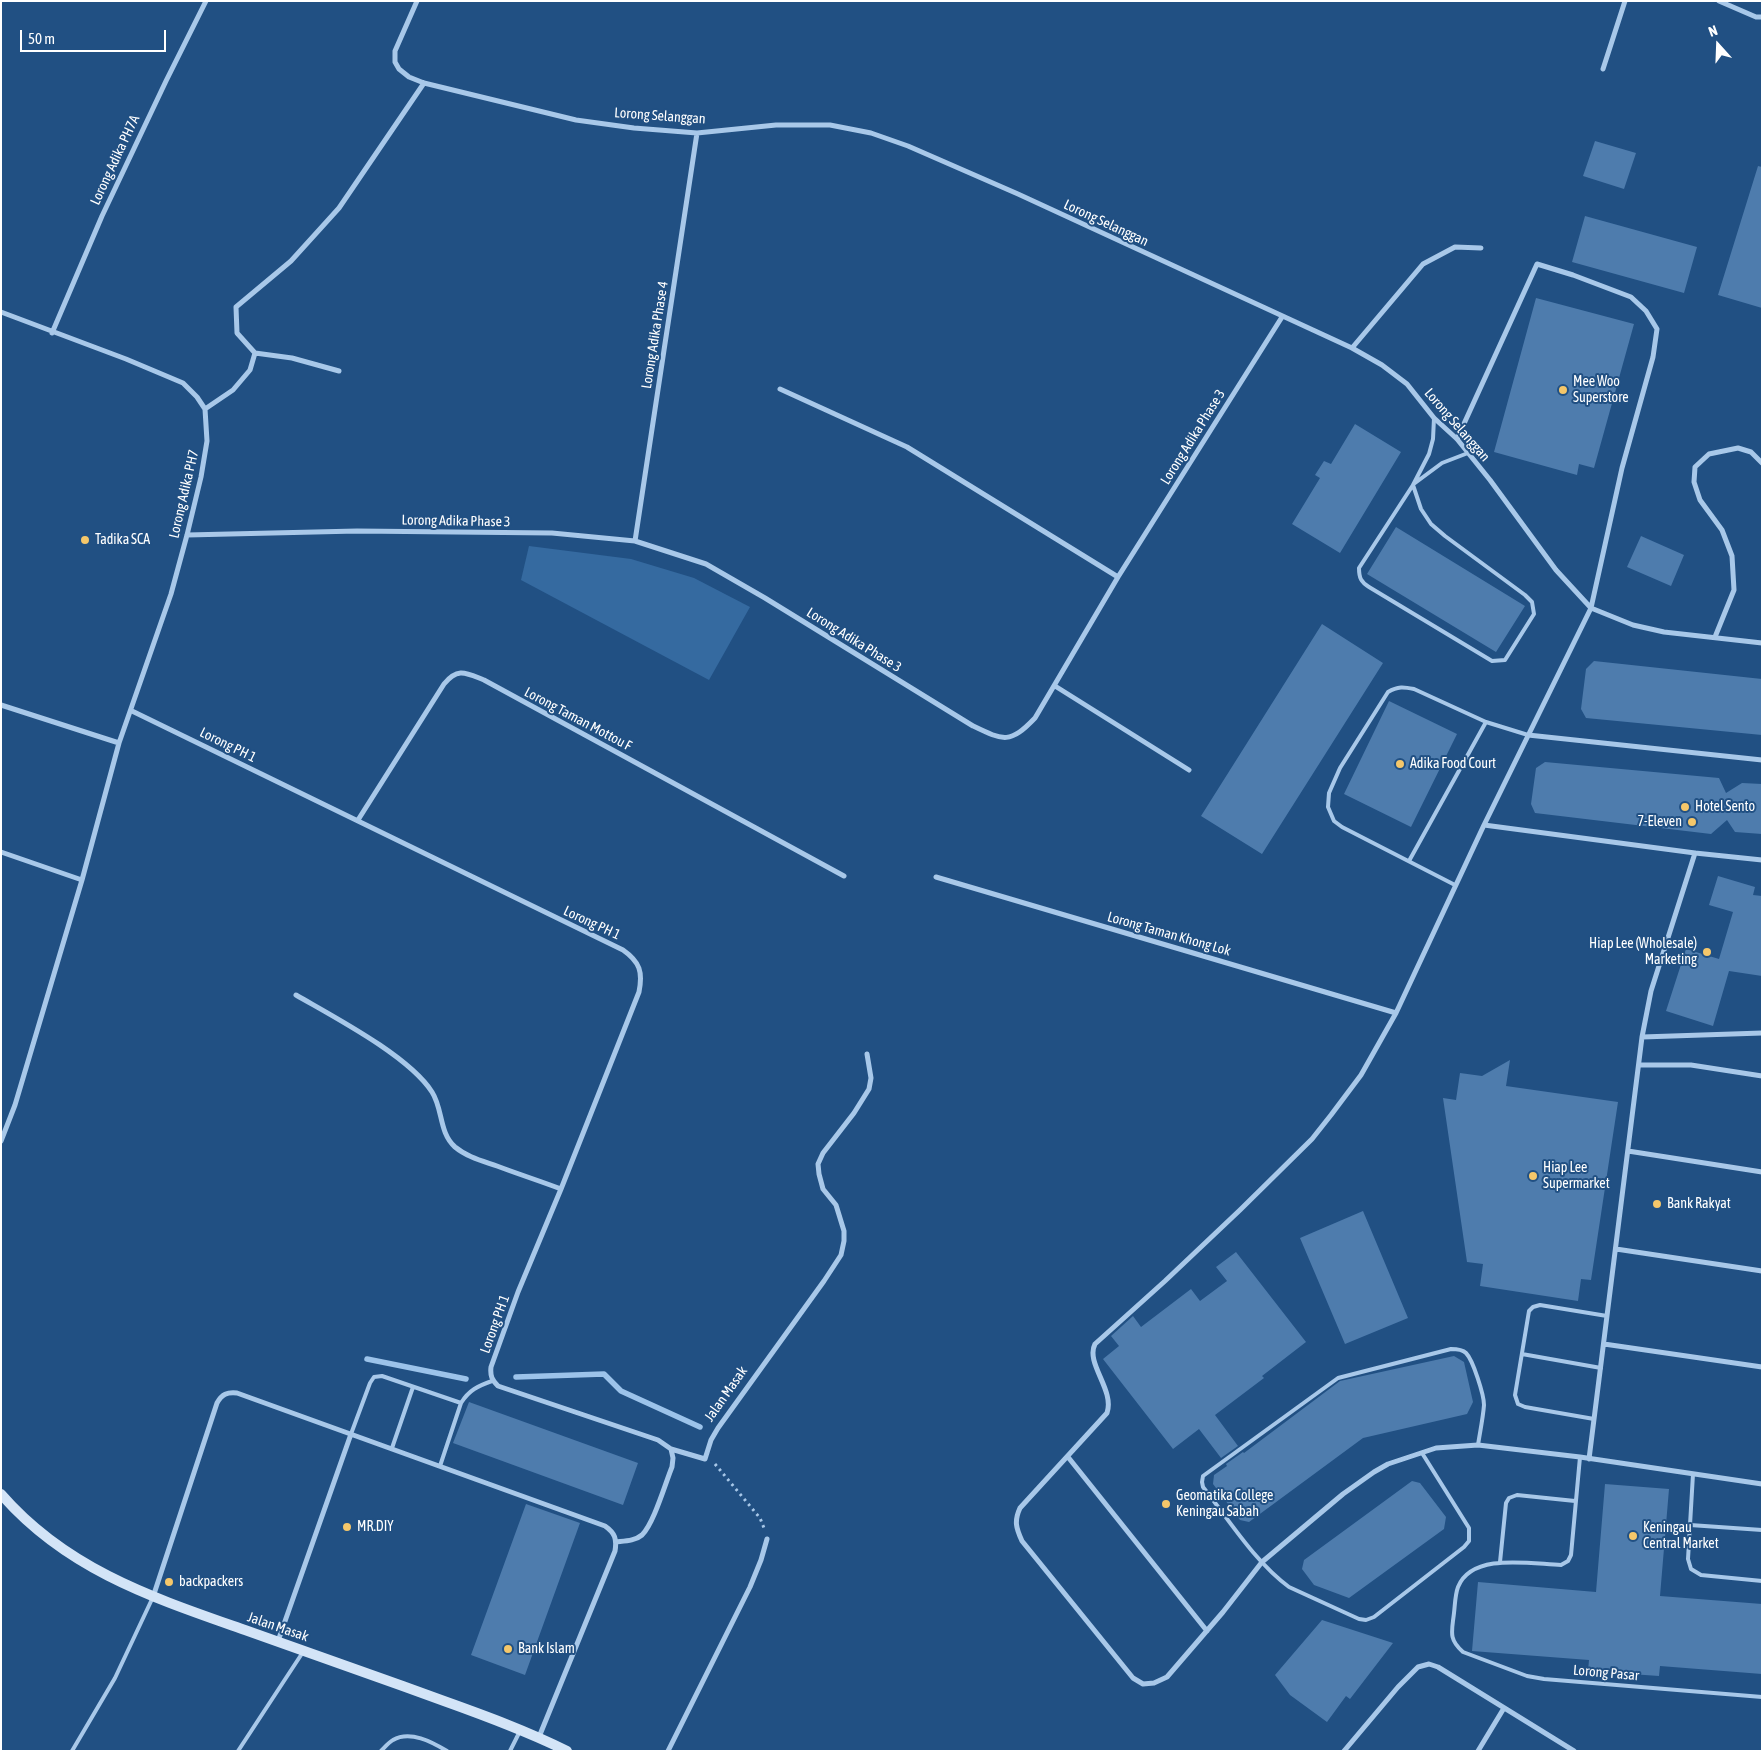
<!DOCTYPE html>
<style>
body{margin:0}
#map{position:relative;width:1763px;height:1752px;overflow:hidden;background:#215083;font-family:"Asap Condensed",sans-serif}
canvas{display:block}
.frame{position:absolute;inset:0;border:2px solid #fff;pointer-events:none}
.north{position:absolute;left:1693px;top:20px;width:50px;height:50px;-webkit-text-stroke:4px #215083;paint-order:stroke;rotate:340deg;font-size:14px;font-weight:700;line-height:20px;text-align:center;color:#fff}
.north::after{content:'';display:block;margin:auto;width:18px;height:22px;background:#fff;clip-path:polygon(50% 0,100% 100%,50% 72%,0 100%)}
.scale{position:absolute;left:20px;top:30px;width:146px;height:22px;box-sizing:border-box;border:2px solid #fff;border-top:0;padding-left:6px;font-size:15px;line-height:18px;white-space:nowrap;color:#fff;-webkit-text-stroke:4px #215083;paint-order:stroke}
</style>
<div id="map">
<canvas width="1763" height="1752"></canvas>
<div class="frame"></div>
<div class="north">N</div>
<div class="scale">50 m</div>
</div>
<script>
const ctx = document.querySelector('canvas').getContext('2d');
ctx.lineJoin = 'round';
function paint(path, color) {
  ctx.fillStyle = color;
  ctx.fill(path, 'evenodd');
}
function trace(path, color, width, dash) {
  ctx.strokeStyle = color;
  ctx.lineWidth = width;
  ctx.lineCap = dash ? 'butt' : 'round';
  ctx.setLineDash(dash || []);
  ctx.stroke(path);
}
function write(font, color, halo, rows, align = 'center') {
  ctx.font = font + ' "Asap Condensed",sans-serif';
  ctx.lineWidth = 4;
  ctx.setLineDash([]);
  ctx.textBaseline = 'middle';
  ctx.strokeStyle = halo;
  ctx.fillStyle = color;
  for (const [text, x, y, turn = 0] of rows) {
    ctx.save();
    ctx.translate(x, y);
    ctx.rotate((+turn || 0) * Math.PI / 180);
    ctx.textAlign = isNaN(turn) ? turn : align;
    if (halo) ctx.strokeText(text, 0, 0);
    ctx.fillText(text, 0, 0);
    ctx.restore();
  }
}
paint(new Path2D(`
 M529 546 631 559 694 578 750 607 709 680 521 580Z`), '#356aa0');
trace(new Path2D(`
 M367 1359 466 1379
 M516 1377 604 1374 621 1391 700 1427`), '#9cc3ea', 5.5);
paint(new Path2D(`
 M1595 141 1636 153 1624 189 1583 176Z
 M1758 166 1762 167V308L1718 295Z
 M1585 216 1697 247 1684 293 1572 262Z
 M1536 298 1634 324 1594 468 1579 464 1577 475 1494 452Z
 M1355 424 1401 452 1340 553 1292 524 1320 478 1315 475 1324 461 1331 464Z
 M1396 527 1525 606 1496 652 1367 574Z
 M1641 536 1684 555 1671 586 1627 567Z
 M1322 624 1383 663 1262 854 1201 816Z
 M1594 661 1762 679V735L1586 718 1581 709 1586 669Z
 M1389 701 1457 734 1411 827 1344 794Z
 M1545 762 1719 778 1726 793 1742 783 1762 784V834L1735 832 1727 820 1711 834 1535 813 1531 804 1536 768Z
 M1718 876 1755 887 1753 895 1762 896V976L1729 971 1713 1026 1666 1011 1686 949 1719 959 1733 912 1709 905Z
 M1510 1060 1506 1086 1618 1102 1591 1280 1581 1279 1578 1301 1480 1286 1483 1264 1467 1262 1443 1098 1456 1100 1460 1073 1482 1076Z
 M1363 1211 1408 1318 1345 1344 1300 1238Z
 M1236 1252 1306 1342 1262 1376 1264 1378 1215 1415 1238 1446 1221 1458 1199 1429 1173 1449 1103 1359 1119 1346 1111 1336 1133 1316 1141 1327 1191 1289 1200 1301 1227 1281 1216 1267Z
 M1454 1356 1464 1362 1473 1402 1467 1414 1363 1438 1249 1522 1240 1520 1213 1484 1214 1475 1227 1466 1226 1464 1243 1452 1244 1453 1340 1381Z
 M469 1402 638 1463 623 1505 453 1443Z
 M1412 1481 1420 1483 1446 1517 1444 1529 1349 1598 1314 1585 1302 1569 1304 1560Z
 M1605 1484 1669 1489 1660 1596 1762 1604V1674L1660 1666 1659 1676 1588 1671 1589 1660 1472 1651 1478 1582 1596 1592Z
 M526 1504 580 1523 525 1675 471 1655Z
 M1322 1620 1393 1643 1350 1699 1346 1696 1327 1722 1290 1695 1275 1675Z`), '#4e7cad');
trace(new Path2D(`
 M715 1464 760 1518 764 1528`), '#a8c8e9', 3, [2.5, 4]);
trace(new Path2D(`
 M1415 483 1442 463 1468 453
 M1413 485 1421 509 1431 524 1445 536 1525 595 1532 602 1534 614 1505 660 1492 661 1369 587C1361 582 1359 578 1359 568L1413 485 1429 454 1433 439 1434 418
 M1409 861 1486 722
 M1455 885 1342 827 1334 821 1328 807 1329 793 1340 768 1388 692C1398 686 1404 687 1414 689L1486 722 1528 735
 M1522 1354 1601 1368
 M1594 1419 1525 1407 1518 1404 1515 1395 1529 1311 1533 1307 1540 1305 1607 1316
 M351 1434 370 1383 374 1377 382 1376 461 1403
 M392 1448 413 1387
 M1422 1453 1469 1528V1541L1464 1547 1374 1617 1366 1620 1359 1619 1289 1587C1255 1562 1229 1520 1203 1487L1202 1482 1203 1476 1338 1378 1451 1349C1456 1349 1462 1349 1466 1353 1473 1360 1484 1395 1484 1405 1483 1418 1480 1432 1478 1445
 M1580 1457 1571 1555 1568 1561 1561 1565C1531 1564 1472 1552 1458 1587 1455 1595 1455 1605 1454 1613 1452 1631 1448 1639 1463 1652L1527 1676 1544 1679 1762 1697
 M440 1466 461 1403C469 1390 478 1386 492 1381
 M1693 1474 1688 1559 1691 1569 1701 1575 1762 1581
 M1690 1525 1762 1530
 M1500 1562 1506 1503 1509 1498 1517 1495 1575 1501
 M72 1751 115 1678 153 1597
 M238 1751 303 1652
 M381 1751C385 1747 389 1742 393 1740 410 1730 432 1742 447 1751
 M510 1751 520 1731`), '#a8c8e9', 4);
trace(new Path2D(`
 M417 1 395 51V62L399 69 409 77 424 83 576 120 634 128 697 133 776 125H830L871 133 908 146 1018 194 1352 348 1382 365 1407 384 1434 418 1457 439 1490 480 1556 570 1591 608 1633 625 1664 632 1762 643
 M1719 1 1756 17H1762
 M1603 69 1625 1
 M1 312 126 359 183 383 197 397 205 409 207 441 201 477 187 535 171 594 119 743
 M52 333 102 216 166 81 206 1
 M1352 348 1423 264 1455 247 1481 248
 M339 371 292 358 255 353 237 333 236 307 291 261 339 208 424 83
 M780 389 907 447 1118 577
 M205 409 233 390 250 370 255 353
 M1457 439 1537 264 1573 275 1631 297 1646 311 1657 329 1653 357 1622 468 1591 608 1484 825 1695 853 1762 860
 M187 535 357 531 552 533 635 541 706 564 765 598 973 726C1004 741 1010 744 1035 718L1118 577 1282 317
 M635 541 697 133
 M1715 637 1734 590 1732 556 1722 530 1700 500 1694 482 1695 467 1709 454 1738 448 1751 452 1762 463
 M1055 686 1189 770
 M1 705 119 743 82 880 15 1105 1 1141
 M132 711 623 950C640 962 643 972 639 992L561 1189 518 1292 491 1367C490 1376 492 1380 498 1386L658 1440 671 1449 673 1458 672 1467C665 1484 654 1523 642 1535 635 1541 625 1541 616 1542
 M1528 735 1762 760
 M358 820 444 684C458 667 466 673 484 680L844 876
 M1484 825 1396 1013 1361 1075 1331 1115 1312 1139 1240 1210 1165 1281 1095 1344C1085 1363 1115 1390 1107 1413L1020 1508C1014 1521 1016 1528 1022 1541L1133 1678 1143 1684 1154 1683 1167 1677 1223 1612 1262 1562 1343 1494 1374 1472 1388 1464 1436 1448 1478 1445 1580 1457 1762 1484
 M1 852 82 880
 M936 877 1396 1013
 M296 995C334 1017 409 1056 432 1092 443 1109 439 1133 455 1147 467 1157 483 1161 497 1166 518 1174 540 1181 561 1189
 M1642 1037 1762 1033
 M1639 1065H1691L1762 1076
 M1628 1151 1762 1172
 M1616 1249 1762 1271
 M1604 1344 1762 1367
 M671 1449 705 1459 711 1440 718 1428 824 1281 841 1255 844 1241V1231L836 1205 823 1189 819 1174 818 1164 823 1153 854 1113 869 1089 871 1078 867 1054
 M1068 1457 1207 1631
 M1589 1459 1642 1037 1651 991 1695 853
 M153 1597 217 1403C222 1394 227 1392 237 1393L605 1526C615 1533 617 1539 615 1551L539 1737
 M278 1641 351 1434
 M668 1751 750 1587 761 1560 767 1539
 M1344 1751 1398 1687 1418 1667 1429 1664 1438 1667 1574 1751
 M1478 1751 1504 1708`), '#a8c8e9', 5);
trace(new Path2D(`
 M1 1494C67 1570 154 1598 245 1630 312 1654 378 1677 444 1701 486 1716 527 1731 567 1751`), '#d3e4f7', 10);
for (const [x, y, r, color] of [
 [1563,390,5,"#f5c76a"],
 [85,540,5,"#f5c76a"],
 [1400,764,5,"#f5c76a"],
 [1685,807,5,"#f5c76a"],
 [1692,822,5,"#f5c76a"],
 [1707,952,5,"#f5c76a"],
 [1533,1176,5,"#f5c76a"],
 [1657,1204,5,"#f5c76a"],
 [1166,1504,5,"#f5c76a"],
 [347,1527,5,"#f5c76a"],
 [1633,1536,5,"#f5c76a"],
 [169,1582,5,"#f5c76a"],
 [508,1649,5,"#f5c76a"]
]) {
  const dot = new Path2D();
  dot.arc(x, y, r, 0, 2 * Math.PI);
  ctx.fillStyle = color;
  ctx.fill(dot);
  trace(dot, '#215083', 2);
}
write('14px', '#fff', '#215083', [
 ["Lorong Selanggan",660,116,4],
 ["Lorong Adika PH7A",115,160,-65],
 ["Lorong Selanggan",1106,223,25],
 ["Lorong Adika Phase 4",655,335,-81],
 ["Lorong Selanggan",1457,425,49],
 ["Lorong Adika Phase 3",1193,437,-58],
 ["Lorong Adika PH7",184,494,-77],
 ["Lorong Adika Phase 3",456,521,1],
 ["Lorong Adika Phase 3",854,640,32],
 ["Lorong Taman Mottou F",578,719,28],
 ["Lorong PH 1",228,745,26],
 ["Lorong PH 1",592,923,25],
 ["Lorong Taman Khong Lok",1169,934,16],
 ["Lorong PH 1",495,1324,-70],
 ["Jalan Masak",726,1394,-55],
 ["Jalan Masak",278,1627,19],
 ["Lorong Pasar",1606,1673,5]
]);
write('14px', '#fff', '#215083', [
 ["Mee Woo",1573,382],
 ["Superstore",1573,398],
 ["Tadika SCA",95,540],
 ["Adika Food Court",1410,764],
 ["Hotel Sento",1695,807],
 ["7-Eleven",1682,822,"right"],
 ["Hiap Lee (Wholesale)",1697,944,"right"],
 ["Marketing",1697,960,"right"],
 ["Hiap Lee",1543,1168],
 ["Supermarket",1543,1184],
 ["Bank Rakyat",1667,1204],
 ["Geomatika College",1176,1496],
 ["Keningau Sabah",1176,1512],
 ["MR.DIY",357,1527],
 ["Keningau",1643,1528],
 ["Central Market",1643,1544],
 ["backpackers",179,1582],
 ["Bank Islam",518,1649]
], 'left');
</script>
